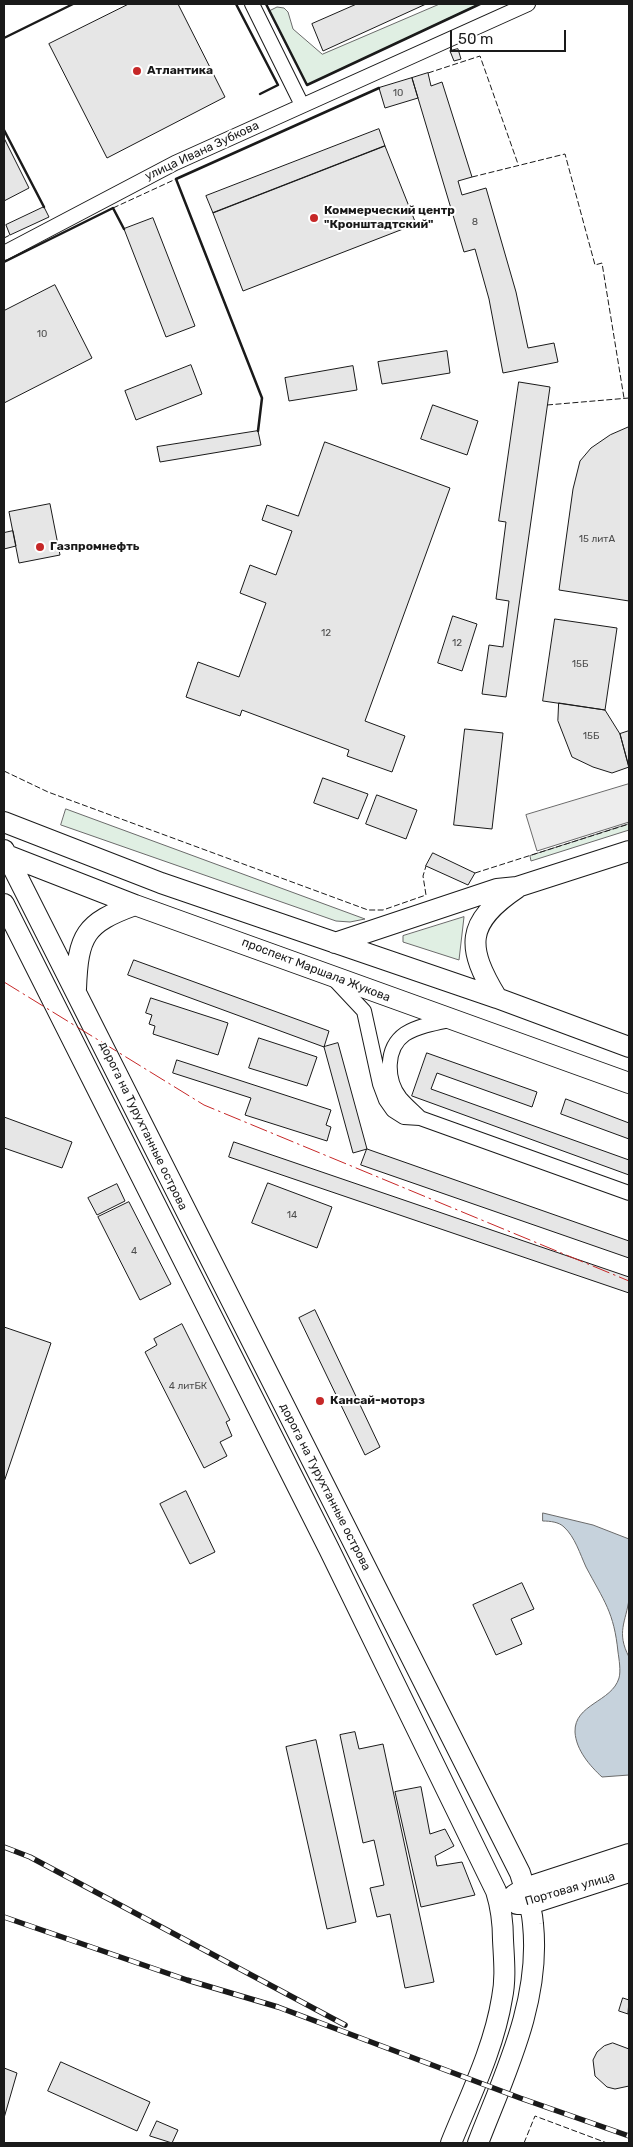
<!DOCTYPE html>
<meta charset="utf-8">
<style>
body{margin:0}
#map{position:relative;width:633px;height:2147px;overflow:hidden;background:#fff;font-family:Rubik,sans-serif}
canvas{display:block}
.frame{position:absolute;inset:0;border:5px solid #1a1a1a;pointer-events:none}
.scale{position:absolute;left:450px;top:30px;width:116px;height:22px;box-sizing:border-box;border:2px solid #1a1a1a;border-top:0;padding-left:6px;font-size:15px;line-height:18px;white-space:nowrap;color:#1a1a1a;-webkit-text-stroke:4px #fff;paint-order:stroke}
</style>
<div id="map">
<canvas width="633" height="2147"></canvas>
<div class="frame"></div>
<div class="scale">50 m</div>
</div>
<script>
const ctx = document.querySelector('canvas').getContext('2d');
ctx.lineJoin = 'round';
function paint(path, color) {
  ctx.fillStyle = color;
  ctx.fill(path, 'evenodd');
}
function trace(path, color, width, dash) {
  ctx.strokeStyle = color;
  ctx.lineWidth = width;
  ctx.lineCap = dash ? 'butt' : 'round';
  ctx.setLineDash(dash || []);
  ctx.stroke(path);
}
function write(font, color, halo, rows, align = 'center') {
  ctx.font = font + ' Rubik,sans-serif';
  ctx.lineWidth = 4;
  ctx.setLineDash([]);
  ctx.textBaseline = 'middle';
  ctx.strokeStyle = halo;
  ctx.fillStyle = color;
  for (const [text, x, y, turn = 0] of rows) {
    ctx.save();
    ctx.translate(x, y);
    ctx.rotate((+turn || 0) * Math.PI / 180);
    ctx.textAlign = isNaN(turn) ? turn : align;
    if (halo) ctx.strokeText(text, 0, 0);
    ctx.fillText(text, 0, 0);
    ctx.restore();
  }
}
const green = new Path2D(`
 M440 4H479L307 85 269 11 277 7 284 8 288 12 293 29 322 54Z
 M66 809 365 919 350 922 336 921 61 825Z
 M629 824V830L531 861 530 856Z
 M464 917 459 960 403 942V936Z`);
paint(green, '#e0efe3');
trace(green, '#6a6a6a', 1);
const parking = new Path2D(`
 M629 784V822L537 851 526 815Z`);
paint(parking, '#ededed');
trace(parking, '#6a6a6a', 1);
const water = new Path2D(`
 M543 1513 593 1525 629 1539C629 1559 632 1580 629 1599 626 1622 616 1632 629 1657V1775L602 1777C590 1766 576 1750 575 1732 574 1704 612 1702 619 1678 621 1671 619 1659 618 1652 614 1612 604 1601 586 1567 580 1554 575 1537 564 1527 559 1522 550 1521 543 1521Z`);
paint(water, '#c6d2dc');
trace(water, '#6a6a6a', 1);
const building = new Path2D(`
 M129 4H178L225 97 107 158 49 44Z
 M357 4H426L323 51 312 24Z
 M458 49 461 59 454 61 450 51Z
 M428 73 431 86 442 82 472 177 458 181 462 195 486 188 516 292 528 348 554 343 558 362 503 373 489 299 475 249 464 252 412 78Z
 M412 78 418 98 385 108 379 88Z
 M379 129 385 146 213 213 206 196Z
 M4 138 29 188 4 201Z
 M385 146 416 224 243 291 213 213Z
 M44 207 49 217 10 235 6 225Z
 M153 218 195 326 166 337 124 229Z
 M55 285 92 358 4 403V311Z
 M447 351 450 373 382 384 378 362Z
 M191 365 202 394 136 420 125 391Z
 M353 366 357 390 289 401 285 378Z
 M519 382 550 387 506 697 482 694 489 645 503 647 509 601 496 599 506 522 499 521Z
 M433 405 478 421 467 455 421 439Z
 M629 427V601L559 590 573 489 580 461 591 448 610 435Z
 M258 431 261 445 160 462 157 447Z
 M325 442 450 488 365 721 405 736 392 772 347 756 349 750 242 710 240 716 186 697 198 662 239 677 266 603 240 593 250 565 276 575 292 531 262 520 267 505 298 516Z
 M50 504 60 555 19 563 9 512Z
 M13 531 16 546 4 549V533Z
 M453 616 477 624 462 671 438 663Z
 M555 619 617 628 605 710 543 701Z
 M559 703 605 710 620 734 629 767 612 773 593 767 572 757 558 721Z
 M465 729 503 733 492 829 454 825Z
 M629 731V768L620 734Z
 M323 778 368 794 358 819 314 803Z
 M377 795 417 810 406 839 366 824Z
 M433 853 475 873 468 885 426 866Z
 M134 960 329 1031 324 1047 128 975Z
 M151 998 228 1023 218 1055 153 1034 155 1026 149 1024 152 1015 146 1013Z
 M259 1038 317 1057 307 1086 249 1068Z
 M338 1043 367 1149 353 1153 324 1047Z
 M427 1053 537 1092 532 1107 437 1073 431 1089 629 1160V1175L412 1096Z
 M177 1060 331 1110 326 1125 331 1127 327 1141 245 1115 251 1098 173 1073Z
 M566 1099 629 1123V1139L561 1114Z
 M4 1117 72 1142 62 1168 4 1148Z
 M234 1142 629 1277V1293L229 1157Z
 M367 1149 629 1241V1258L361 1165Z
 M268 1183 332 1207 317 1248 252 1223Z
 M117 1184 125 1201 97 1215 88 1198Z
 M129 1202 171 1284 140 1300 98 1217Z
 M315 1310 380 1447 365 1455 299 1318Z
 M182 1324 230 1420 226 1422 232 1436 220 1442 227 1456 204 1468 145 1352 157 1345 154 1339Z
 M4 1327 51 1343 4 1482Z
 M186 1491 215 1552 190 1564 160 1504Z
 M522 1583 534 1609 511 1619 522 1644 496 1655 473 1605Z
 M355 1732 359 1749 383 1744 434 1982 405 1988 390 1914 377 1917 370 1888 384 1885 374 1840 363 1843 340 1735Z
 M316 1740 356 1922 327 1929 286 1747Z
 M421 1787 430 1834 445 1829 454 1846 435 1856 437 1866 462 1862 475 1895 421 1907 395 1792Z
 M623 1998 629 2000 628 2014 619 2011Z
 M613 2043 629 2049V2086L615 2089 607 2087 595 2076 593 2060 597 2052 604 2046Z
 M61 2062 150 2102 137 2131 48 2091Z
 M4 2068 17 2073 4 2118Z
 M157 2121 178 2130 172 2143 150 2136Z`);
paint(building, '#e6e6e6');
trace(building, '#1a1a1a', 1);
const street = new Path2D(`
 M252 4 302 105
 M4 253 175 163 528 4
 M334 979 364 1011 380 1084 386 1100 393 1110 404 1117 420 1118 629 1193
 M420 1118C413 1111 406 1105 400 1098 386 1080 385 1048 405 1034 418 1026 435 1023 450 1020`);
const secondary = new Path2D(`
 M4 822 161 883 497 998 629 1047
 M4 850 520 1873C525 1890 532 1906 533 1924 541 2001 505 2073 478 2143
 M4 854 135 905 629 1083
 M4 904 329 1549 496 1891C501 1907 503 1923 503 1940 504 1960 506 1979 502 1998 494 2048 470 2096 451 2143
 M335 943 497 889 517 887 629 851
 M76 989C78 935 85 923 135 905
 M497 998C466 947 465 923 517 888
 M514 1895 525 1888 629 1854
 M517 1904H530L629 1872`);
trace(street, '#1a1a1a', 16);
trace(secondary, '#1a1a1a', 22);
trace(street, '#fff', 14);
trace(secondary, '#fff', 20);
const rail = new Path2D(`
 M4 1847 30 1857 345 2025
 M4 1917 187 1980 278 2007 520 2098 629 2136`);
trace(rail, '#1a1a1a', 5.5);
trace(rail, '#fff', 4, [11]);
trace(new Path2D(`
 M428 73 480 56 518 164
 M472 177 565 154 595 265 602 263 624 398
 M113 208 176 179
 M4 238 10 235
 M547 405 629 398
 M4 771 48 792 368 910H383L426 895 423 876 426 866
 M475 873 629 824
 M524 2143 535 2116 607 2143`), '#1a1a1a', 1, [6, 2.5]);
trace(new Path2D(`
 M236 4 278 85 260 94
 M266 4 307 85 480 4
 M4 38 73 4
 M4 130 44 207
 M4 262 113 208 124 229
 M258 431 262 398 176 179 379 88`), '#1a1a1a', 2.5);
trace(new Path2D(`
 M4 982 204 1105 629 1281`), '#c62828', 1, [18, 4, 2.5, 4]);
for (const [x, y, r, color] of [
 [137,71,5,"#c62828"],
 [314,218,5,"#c62828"],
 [40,547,5,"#c62828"],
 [320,1401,5,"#c62828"]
]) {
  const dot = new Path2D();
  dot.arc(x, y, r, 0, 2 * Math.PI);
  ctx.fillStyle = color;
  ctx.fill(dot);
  trace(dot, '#fff', 2);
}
write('10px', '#4d4d4d', null, [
 ["10",398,93],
 ["8",475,222],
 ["10",42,334],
 ["15 литА",597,539],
 ["12",326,633],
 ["12",457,643],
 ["15Б",580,664],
 ["15Б",591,736],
 ["14",292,1215],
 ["4",134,1251],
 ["4 литБК",188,1386]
]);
write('bold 12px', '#1a1a1a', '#fff', [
 ["Атлантика",147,71],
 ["Коммерческий центр",324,211],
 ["\"Кронштадтский\"",324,225],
 ["Газпромнефть",50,547],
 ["Кансай-моторз",330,1401]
], 'left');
write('12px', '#1a1a1a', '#fff', [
 ["улица Ивана Зубкова",202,151,-25],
 ["проспект Маршала Жукова",316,970,21],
 ["дорога на Турухтанные острова",143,1126,64],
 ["дорога на Турухтанные острова",325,1487,63],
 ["Портовая улица",570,1889,-16]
]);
</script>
